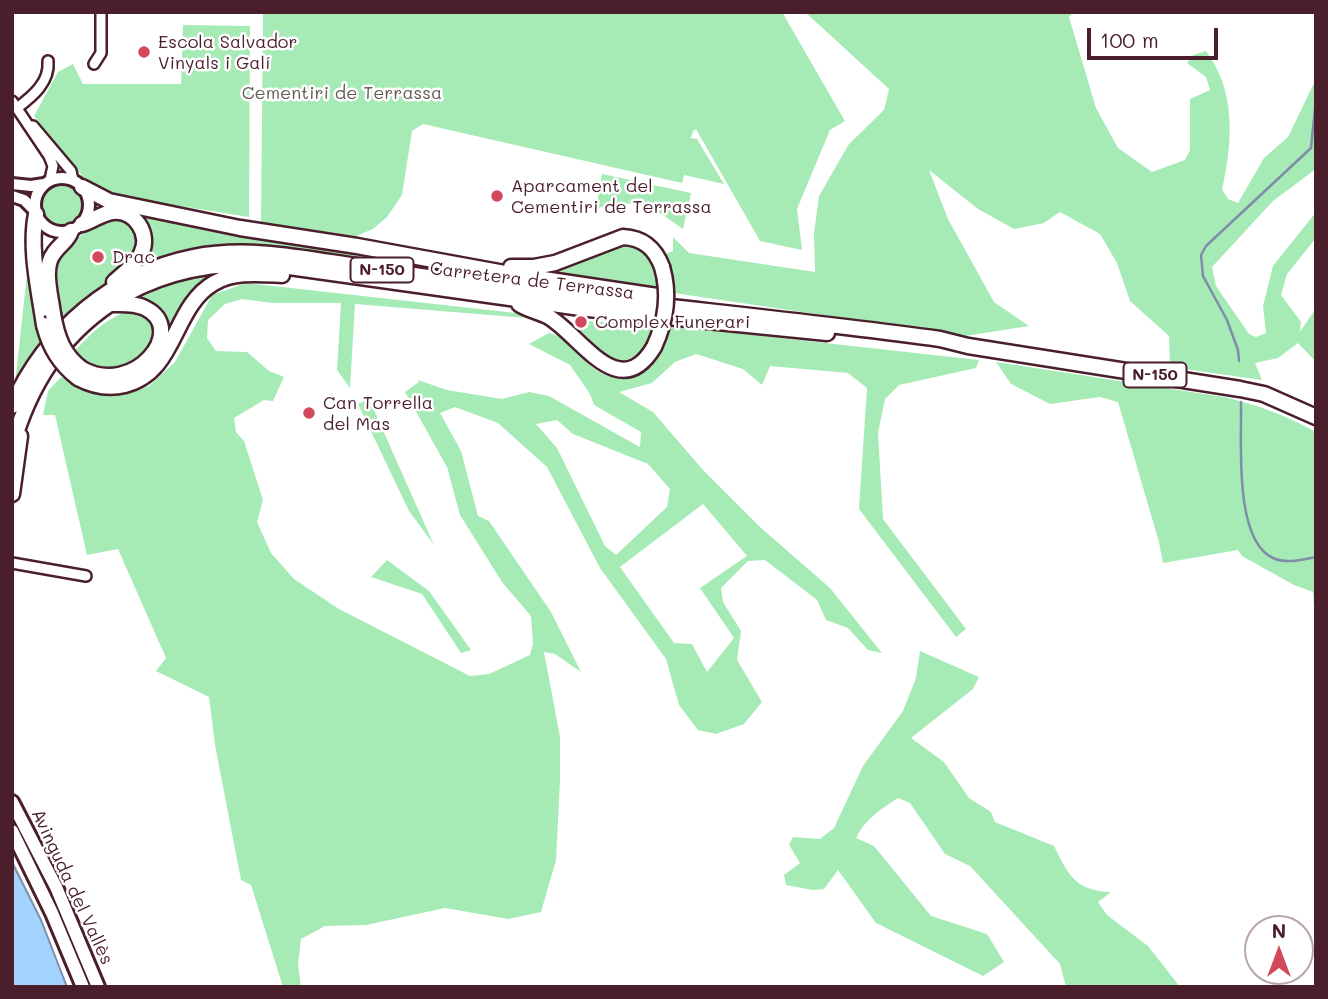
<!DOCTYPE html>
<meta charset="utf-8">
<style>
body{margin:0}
#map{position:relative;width:1328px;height:999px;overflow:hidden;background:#fff;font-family:Mali,sans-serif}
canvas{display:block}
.frame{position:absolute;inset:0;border:14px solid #4a1f2b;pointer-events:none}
.north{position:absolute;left:1244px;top:915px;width:70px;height:70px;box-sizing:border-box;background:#fff;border:2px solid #b7a5aa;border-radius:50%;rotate:0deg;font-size:19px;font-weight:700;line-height:28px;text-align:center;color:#4a1f2b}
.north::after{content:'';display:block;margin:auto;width:24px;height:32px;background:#d1495b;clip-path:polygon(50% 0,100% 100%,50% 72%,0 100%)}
.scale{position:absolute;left:1087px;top:28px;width:131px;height:32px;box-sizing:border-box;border:4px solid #4a1f2b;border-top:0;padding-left:9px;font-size:21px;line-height:24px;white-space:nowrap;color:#4a1f2b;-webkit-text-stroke:5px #fff;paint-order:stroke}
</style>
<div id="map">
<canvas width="1328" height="999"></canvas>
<div class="frame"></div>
<div class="north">N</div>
<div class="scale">100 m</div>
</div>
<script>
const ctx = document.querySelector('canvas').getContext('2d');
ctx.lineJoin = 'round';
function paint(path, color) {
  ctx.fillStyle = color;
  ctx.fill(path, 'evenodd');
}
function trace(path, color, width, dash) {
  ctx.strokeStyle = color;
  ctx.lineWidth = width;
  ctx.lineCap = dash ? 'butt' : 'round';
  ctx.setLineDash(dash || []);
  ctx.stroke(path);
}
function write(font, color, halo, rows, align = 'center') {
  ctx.font = font + ' Mali,sans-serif';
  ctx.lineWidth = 5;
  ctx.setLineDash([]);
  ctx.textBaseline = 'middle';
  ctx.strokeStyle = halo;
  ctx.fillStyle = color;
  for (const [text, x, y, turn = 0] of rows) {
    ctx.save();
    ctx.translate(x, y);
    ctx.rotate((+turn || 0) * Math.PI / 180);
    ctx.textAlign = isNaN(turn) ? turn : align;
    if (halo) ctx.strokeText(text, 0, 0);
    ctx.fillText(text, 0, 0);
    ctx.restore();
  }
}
paint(new Path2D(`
 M263 12H782L845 121 830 130 797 209 802 250 760 241 696 129 693 131 691 138 697 139 724 184 684 175 682 183 423 124 412 131 402 195 387 217 373 229 356 236 261 222Z
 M805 12H1073L1069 17 1096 108 1118 148 1152 172 1185 160 1190 150V99L1210 90 1206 77 1187 63 1193 55 1206 51C1236 91 1233 142 1222 189L1228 199 1238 203 1264 158 1288 137 1316 79V169L1273 201 1212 267 1216 286 1249 334 1256 337 1266 333 1263 306 1273 266 1316 212V238L1287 274 1281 295 1301 322 1300 332 1316 308V362L1298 343 1278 358 1255 363 1262 380 1170 367 1169 336 1130 301 1117 263 1100 234 1060 212 1044 223 1014 229 978 209 929 170 948 219 994 302 1029 326 965 336 674 293 668 262 665 254 673 251V237L689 253 815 272 814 233 819 196 849 144 884 110 889 89Z
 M183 25 250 26 249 217 117 196 84 178 34 116 58 72 73 64 83 84H181Z
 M602 174 691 193 683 229C675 224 668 218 660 213 641 202 616 200 596 209Z
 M41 206a21 21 0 1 1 42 0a21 21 0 1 1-42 0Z
 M134 211 600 293 261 246C219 244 179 252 140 267Z
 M116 217 131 222 139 234 136 253 113 277 60 322C59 310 51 278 53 267 57 246 98 224 116 217Z
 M31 237 42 342 16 385 15 384Z
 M619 246C648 243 655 268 659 291L547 274 561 271Z
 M219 273 165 339 136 299 176 282Z
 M246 283 516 313 526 318 355 304 350 388 337 370 341 303H272L242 299 225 304 208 320 207 338 216 351 247 352 269 371 284 377 273 401 264 400 234 418 236 432 244 441 263 500 257 522 271 553 294 579 339 609 470 676 489 674 530 655 533 644 531 616 502 582 460 515 447 467 405 392 419 382 418 380 447 390 502 399 529 392 549 396 640 447 641 432 594 405 590 394 570 365 529 344 549 333C570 338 576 353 591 366 610 383 638 381 655 361 663 351 666 338 671 326L979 360 976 368 899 385 885 399 878 433 883 519 966 629 956 637 859 509 867 388 848 373 770 366 762 385 743 369 696 354 675 362 652 383 619 392 653 412 703 470 760 527 830 588 882 653 868 650 848 628 826 620 817 600 765 560 748 561 721 588 723 602 741 631 737 660 762 702 744 724 716 734 698 730 679 705 666 659 600 568 547 467 498 423 455 407 440 413 461 451 478 516 489 521 551 612 581 672 555 654 544 652 560 737V782L556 860 541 912 508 919 445 908 366 925 325 926 301 939 298 964 301 987H283L251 885 241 880 215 745 209 697 156 671 166 658 118 549 87 555 55 415H43L48 391 61 377 97 393H127L149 386 175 362 212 295ZM557 420 573 434 648 464 670 489 667 507 616 555 605 546 557 448 536 424ZM703 504 747 556 700 588 734 638 707 672 692 644 674 643 620 567Z
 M132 310 148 316 156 331 150 351 127 369 96 370 72 354C88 336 108 316 132 310Z
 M583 321 655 324C648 344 628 375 604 354 594 346 587 335 576 327L575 324H583Z
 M996 362 1224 397C1257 405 1286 415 1316 432V638L1313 592 1294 585 1242 556 1238 550 1163 563 1159 542 1118 402 1100 397 1050 404 1011 384Z
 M369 399 434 545 409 511 358 404Z
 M387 560 429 591 471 650 461 653 422 594 371 577Z
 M920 651 979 677 973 689 911 738 944 762 969 798 991 812 995 822 1054 846C1068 875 1076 891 1111 892L1098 902 1107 915 1148 946 1180 987H1066L1060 964 970 866 945 854 910 803 898 798C881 809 865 819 856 838L874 846 931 916 987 934 1004 962 983 976 876 923 838 870 824 889 813 890 786 885 784 875 800 863 789 845 793 837 820 839 834 828 863 766 903 711 916 678Z`), '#a6ebb6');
const water = new Path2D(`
 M12 862 41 920 67 987H12Z`);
paint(water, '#a2d4ff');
trace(water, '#7f8caa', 2);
trace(new Path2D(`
 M1239 361 1238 350 1227 320 1203 276 1201 255 1206 246 1311 148 1316 99
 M1241 402C1242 438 1233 540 1273 558 1286 564 1302 560 1316 557`), '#7f8caa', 2.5);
const minor = new Path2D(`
 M94 64 101 53V12
 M12 101 49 156 53 166 50 180
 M17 108C33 96 50 82 48 61
 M33 126 71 171 73 180
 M12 563 86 576`);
const tertiary = new Path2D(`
 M35 205a27 27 0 1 1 54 0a27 27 0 1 1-54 0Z
 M12 184 31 186 44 184
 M12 196 24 200 34 210`);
const secondary = new Path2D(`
 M12 802 56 887 98 987
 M12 831 52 913 83 987`);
const primary = new Path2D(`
 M82 187 109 201 240 228 357 246 510 274 657 296
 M36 214C29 249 39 290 44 325
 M82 224C93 221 102 213 113 212 135 210 151 234 141 254 135 265 123 274 114 282
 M511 267H534L555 263 623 237C643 238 655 248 662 267
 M519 304C528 310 540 312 549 317 581 336 619 405 654 347
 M53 314C51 296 42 268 54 253 60 244 68 241 71 231
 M82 369C135 398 189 329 145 308 135 303 122 304 112 304
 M78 378C93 386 109 389 125 385 177 372 172 307 214 283 234 271 260 274 282 275
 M12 406C45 331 113 273 193 257 248 246 303 258 356 266 398 273 440 279 482 284 635 305 788 318 940 339L968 346 1240 389 1264 394 1316 417
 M12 447C48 318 150 253 282 266L588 309 827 333
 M12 494 20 436`);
trace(minor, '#4a1f2b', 14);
trace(tertiary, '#4a1f2b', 16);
trace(secondary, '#4a1f2b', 18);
trace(primary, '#4a1f2b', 19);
trace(minor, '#fff', 9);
trace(tertiary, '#fff', 10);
trace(secondary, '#fff', 12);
trace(primary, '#fff', 14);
const primaryBridge = new Path2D(`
 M53 314C57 337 63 355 82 369
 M44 325C50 348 60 364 78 378
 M654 347C666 321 670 294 662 267`);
trace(primaryBridge, '#4a1f2b', 19, []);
trace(primaryBridge, '#fff', 14);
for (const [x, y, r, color] of [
 [144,52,7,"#d1495b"],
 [497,196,7,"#d1495b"],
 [98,257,7,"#d1495b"],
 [581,322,7,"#d1495b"],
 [309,413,7,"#d1495b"]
]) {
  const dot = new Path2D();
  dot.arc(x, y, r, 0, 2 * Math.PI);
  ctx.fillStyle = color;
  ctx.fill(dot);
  trace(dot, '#fff', 2.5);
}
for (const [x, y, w] of [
 [382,270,63],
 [1155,375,63]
]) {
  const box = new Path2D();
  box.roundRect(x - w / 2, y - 12.5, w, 25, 5);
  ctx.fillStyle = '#fff';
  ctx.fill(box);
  trace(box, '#4a1f2b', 2);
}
write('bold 16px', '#4a1f2b', null, [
 ["N-150",382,270],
 ["N-150",1155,375]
]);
write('18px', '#4a1f2b', '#fff', [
 ["Escola Salvador",158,42],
 ["Vinyals i Galí",158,63],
 ["Aparcament del",511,186],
 ["Cementiri de Terrassa",511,207],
 ["Drac",112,257],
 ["Complex Funerari",595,322],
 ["Can Torrella",323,403],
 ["del Mas",323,424]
], 'left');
write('18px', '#665c55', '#fff', [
 ["Cementiri de Terrassa",342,93]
]);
write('18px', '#4a1f2b', '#fff', [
 ["Carretera de Terrassa",532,281,7],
 ["Avinguda del Vallès",72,887,65]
]);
</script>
